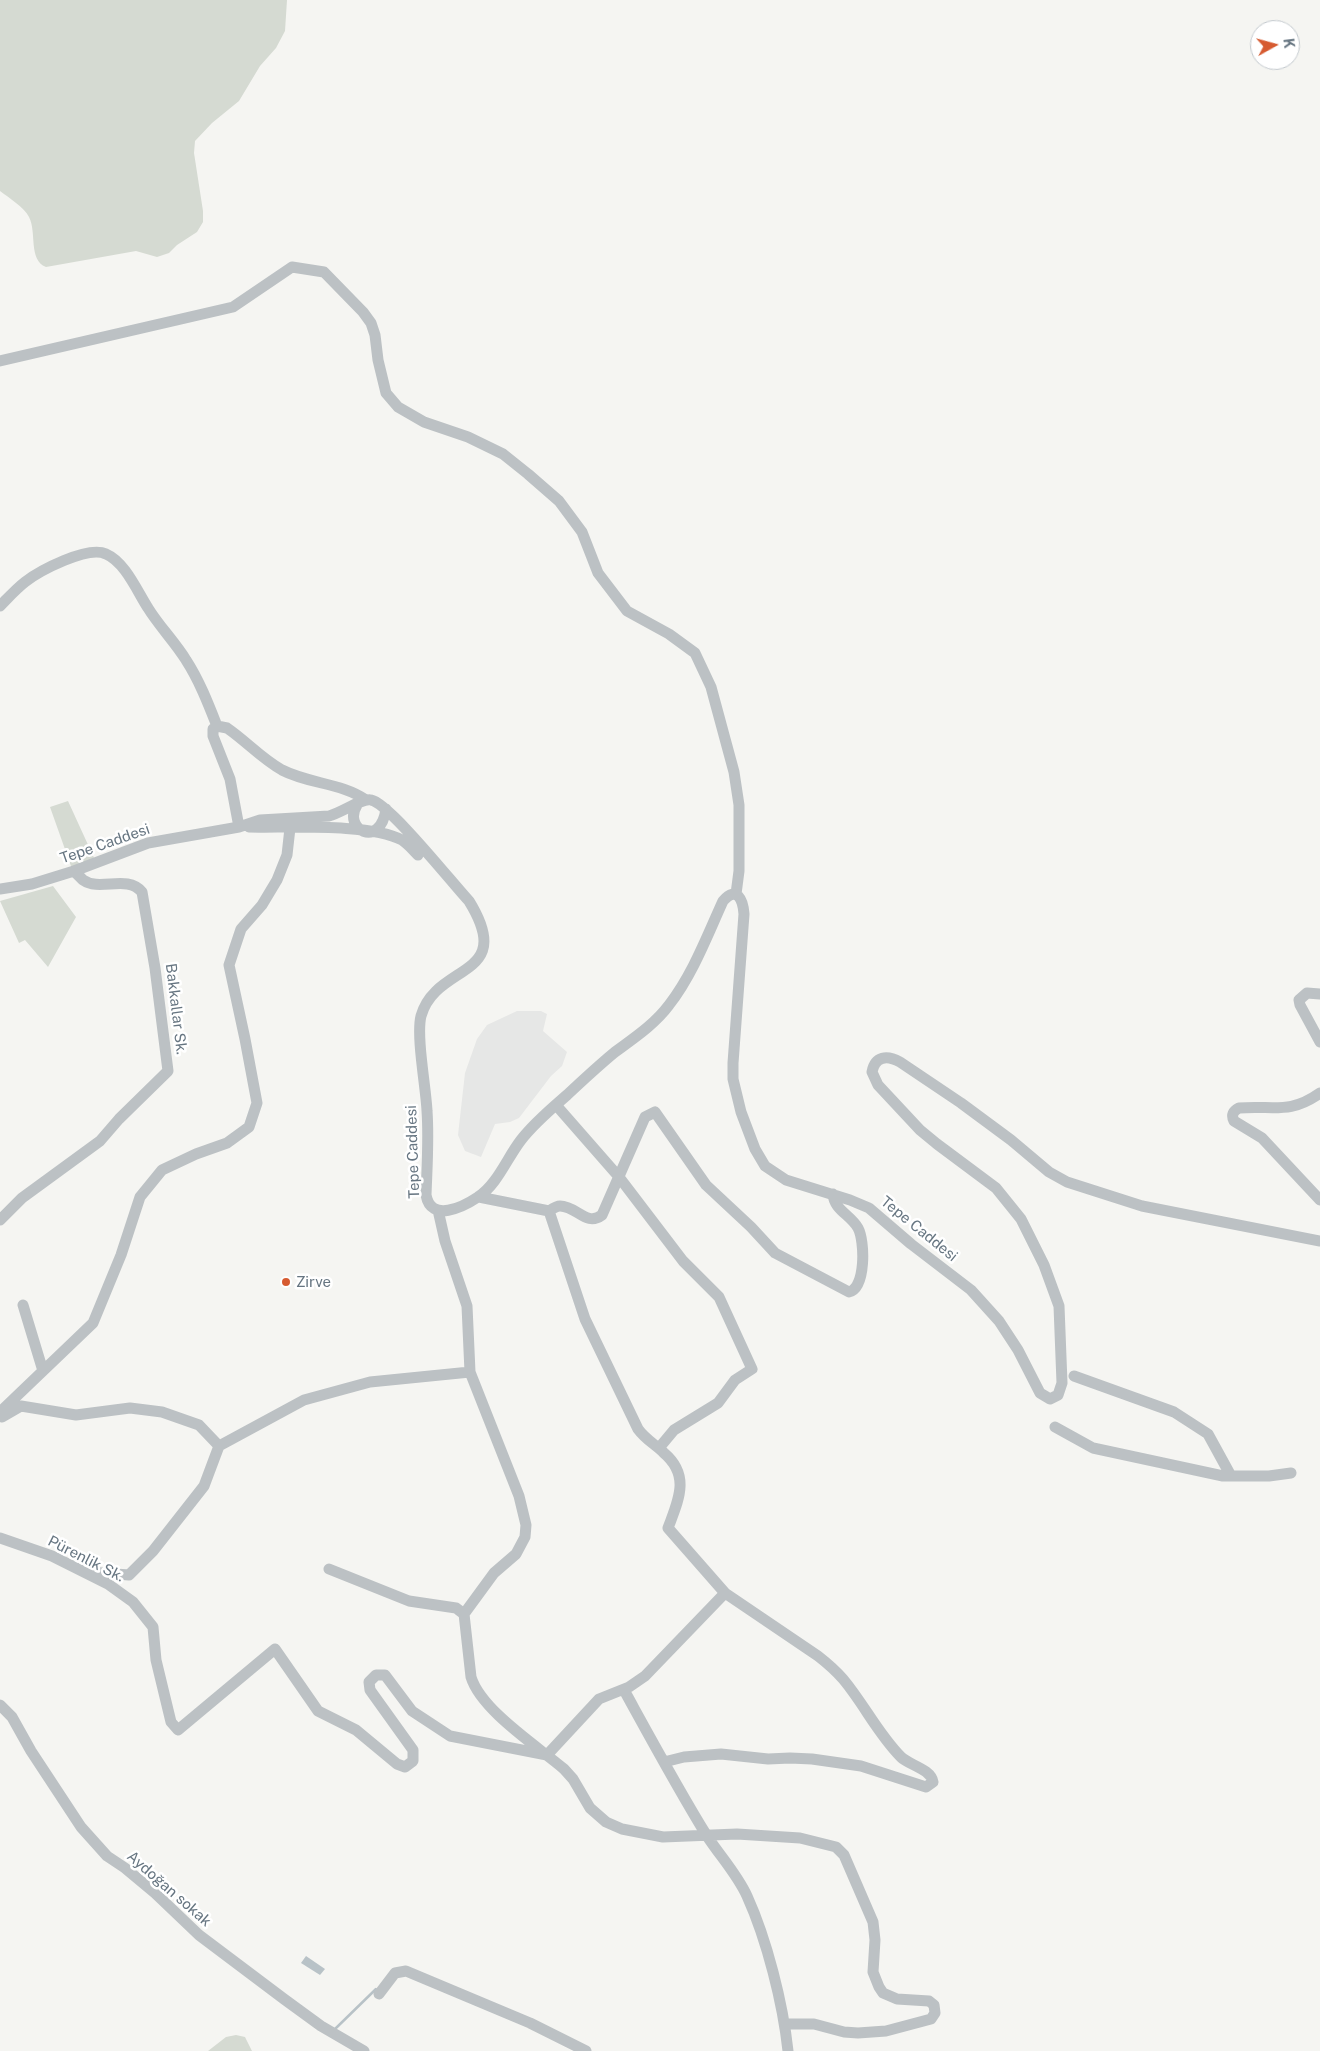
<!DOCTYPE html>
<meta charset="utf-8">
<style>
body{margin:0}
#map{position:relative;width:1320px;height:2051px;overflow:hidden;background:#f5f5f2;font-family:"Public Sans",sans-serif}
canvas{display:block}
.north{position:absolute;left:1250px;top:20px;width:50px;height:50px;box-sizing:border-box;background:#fff;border:1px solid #c2c8cd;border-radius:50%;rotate:83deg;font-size:14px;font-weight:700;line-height:20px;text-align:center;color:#667581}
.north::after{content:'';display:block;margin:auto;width:18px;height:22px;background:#d65b31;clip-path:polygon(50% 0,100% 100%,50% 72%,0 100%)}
</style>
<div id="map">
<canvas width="1320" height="2051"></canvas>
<div class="north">K</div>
</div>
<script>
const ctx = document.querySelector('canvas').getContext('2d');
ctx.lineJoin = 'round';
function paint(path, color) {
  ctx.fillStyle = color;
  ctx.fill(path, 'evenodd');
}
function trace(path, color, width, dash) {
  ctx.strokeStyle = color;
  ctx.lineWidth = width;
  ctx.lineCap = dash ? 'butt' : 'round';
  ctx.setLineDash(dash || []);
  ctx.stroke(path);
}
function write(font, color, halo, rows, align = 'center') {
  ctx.font = font + ' "Public Sans",sans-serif';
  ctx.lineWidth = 5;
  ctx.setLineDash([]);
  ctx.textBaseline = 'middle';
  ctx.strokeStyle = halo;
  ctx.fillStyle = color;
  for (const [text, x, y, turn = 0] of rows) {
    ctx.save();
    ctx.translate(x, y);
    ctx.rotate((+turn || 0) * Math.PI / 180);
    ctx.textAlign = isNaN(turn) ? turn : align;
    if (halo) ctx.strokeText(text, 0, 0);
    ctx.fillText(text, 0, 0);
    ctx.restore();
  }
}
paint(new Path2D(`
 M517 1011H541L547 1014 543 1031 567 1052 562 1066 551 1076 519 1118 510 1122 495 1124 481 1157 465 1151 458 1135 465 1073 477 1039 487 1025Z`), '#e6e7e6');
paint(new Path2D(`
 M0 0H287L285 31 276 48 260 66 239 101 212 123 195 141 194 153 203 211V222L197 232 177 245 169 253 157 257 136 251 46 267C28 260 37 232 29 217 24 207 9 198 0 191Z
 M68 801 95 860 72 869 50 807Z
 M53 886 76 917 48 967 25 940 19 943 0 901Z
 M236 2035 245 2037 252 2051H208L226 2037Z`), '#d5dad2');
paint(new Path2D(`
 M306 1956 325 1969 320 1975 301 1963Z`), '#b8c2c7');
trace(new Path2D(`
 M335 2029 376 1989`), '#b8c2c7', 2.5);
trace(new Path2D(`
 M0 361 233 307 292 267 324 272 363 312 371 323 375 335 378 360 386 393 398 407 424 422 468 437 503 454 528 474 559 501 582 532 598 573 627 611 669 634 695 653 711 687 734 772 739 805V871L736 894
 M0 606C8 598 16 589 25 582 39 571 88 545 106 554 125 562 137 591 148 608 159 626 175 642 186 660 199 680 208 703 217 726
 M357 805C342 829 380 850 386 809
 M239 827 230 779 213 736V729L217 726 227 728C246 741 262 759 282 770 309 784 342 783 366 800
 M249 827C286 828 371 823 402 840 408 844 413 850 418 855
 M0 889 32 884 74 871 148 843 239 827 260 820 329 816C341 813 362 798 371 800 389 803 453 884 469 901 517 979 436 962 421 1016 416 1036 426 1088 427 1111 429 1139 427 1167 426 1195 431 1223 463 1207 478 1197 497 1185 507 1158 521 1140 534 1123 551 1109 567 1095 583 1080 598 1066 615 1052 634 1038 655 1024 669 1005 693 974 707 936 723 901 737 885 743 900 744 914L733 1063V1079L741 1112 755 1149 765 1166 786 1180 850 1200 869 1208 911 1244 971 1290 999 1321 1018 1350 1040 1393 1050 1399 1058 1395 1062 1383 1059 1306 1044 1265 1021 1219 996 1188 937 1144 920 1130 878 1085 872 1072C875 1056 887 1055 900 1062L961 1103 1011 1140 1049 1172 1067 1182 1142 1206 1320 1241
 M1320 994 1307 993 1299 1000 1300 1005 1320 1042
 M1320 1093C1289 1115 1273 1105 1239 1108 1233 1111 1231 1115 1234 1121L1262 1138 1320 1200
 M556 1105 619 1177 683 1261 719 1297 752 1369 735 1380 718 1403 674 1430 659 1448
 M479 1197 549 1211C552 1209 557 1206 560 1206 577 1206 586 1227 602 1215L645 1117 655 1112 706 1185 751 1227 775 1253 849 1292C866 1288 865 1241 858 1228 851 1215 834 1210 833 1194
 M438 1210 445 1241 467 1306 470 1372 519 1496 526 1525 525 1537 516 1554 494 1573 464 1614 471 1677C481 1710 537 1746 564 1769L573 1779 590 1808 606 1822 622 1829 663 1837 737 1834 800 1838 836 1847 844 1855 873 1922 875 1940 873 1972 879 1987 883 1993 897 1999 929 2001 934 2005 935 2013 931 2019 886 2031 858 2033 844 2032 814 2024H785
 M549 1211 585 1319 638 1429C646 1440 655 1444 664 1453 691 1476 678 1501 668 1528L725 1593 818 1656C827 1663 836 1671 843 1679 864 1704 878 1734 901 1757 909 1765 931 1769 933 1782L926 1787 861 1766 812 1759 790 1758 768 1759 721 1754 684 1757 664 1762
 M0 1220 22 1198 100 1141 119 1119 168 1071 155 968 142 892C127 874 100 892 83 880 80 877 77 874 74 871
 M23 1305 43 1371
 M1074 1376 1174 1412 1208 1434 1231 1476
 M0 1412 93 1323 121 1255 140 1197 162 1170 196 1154 227 1143 249 1127 257 1103 245 1039 229 965 241 929 262 905 277 880 287 855 290 828
 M2 1417 21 1406 76 1415 130 1408 162 1412 199 1425 219 1446
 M1055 1427 1093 1448 1223 1476H1269L1291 1473
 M0 1538 52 1556 108 1584 133 1602 153 1627 156 1660 171 1722 178 1730 275 1649 318 1711 356 1730 397 1764 405 1767 413 1761V1750L370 1690 369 1682 376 1675H385L412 1711 450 1736 547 1755 599 1699 629 1687 645 1676 725 1593
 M329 1569 409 1601 456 1608 464 1614
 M89 1572 129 1575 153 1551 204 1486 219 1446 304 1400 370 1382 470 1372
 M624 1690C651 1739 678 1789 707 1836 720 1856 737 1874 747 1896 767 1940 783 2004 788 2051
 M0 1705 12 1717 31 1751 81 1827 107 1856 125 1868 155 1893 199 1935 284 1999 321 2026 364 2051
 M379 1994 395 1973 406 1971 530 2023 586 2051`), '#bcc1c4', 11);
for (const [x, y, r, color] of [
 [286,1282,5,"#d65b31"]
]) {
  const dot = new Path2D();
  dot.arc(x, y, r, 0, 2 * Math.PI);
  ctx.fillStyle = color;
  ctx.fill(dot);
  trace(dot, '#fff', 2);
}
write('15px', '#667581', '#fff', [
 ["Tepe Caddesi",105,844,-19],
 ["Bakkallar Sk.",176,1009,83],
 ["Tepe Caddesi",413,1152,-92],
 ["Tepe Caddesi",919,1229,39],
 ["Pürenlik Sk.",86,1559,27],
 ["Aydoğan sokak",169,1889,41]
]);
write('15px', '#667581', '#fff', [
 ["Zirve",296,1282]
], 'left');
</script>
